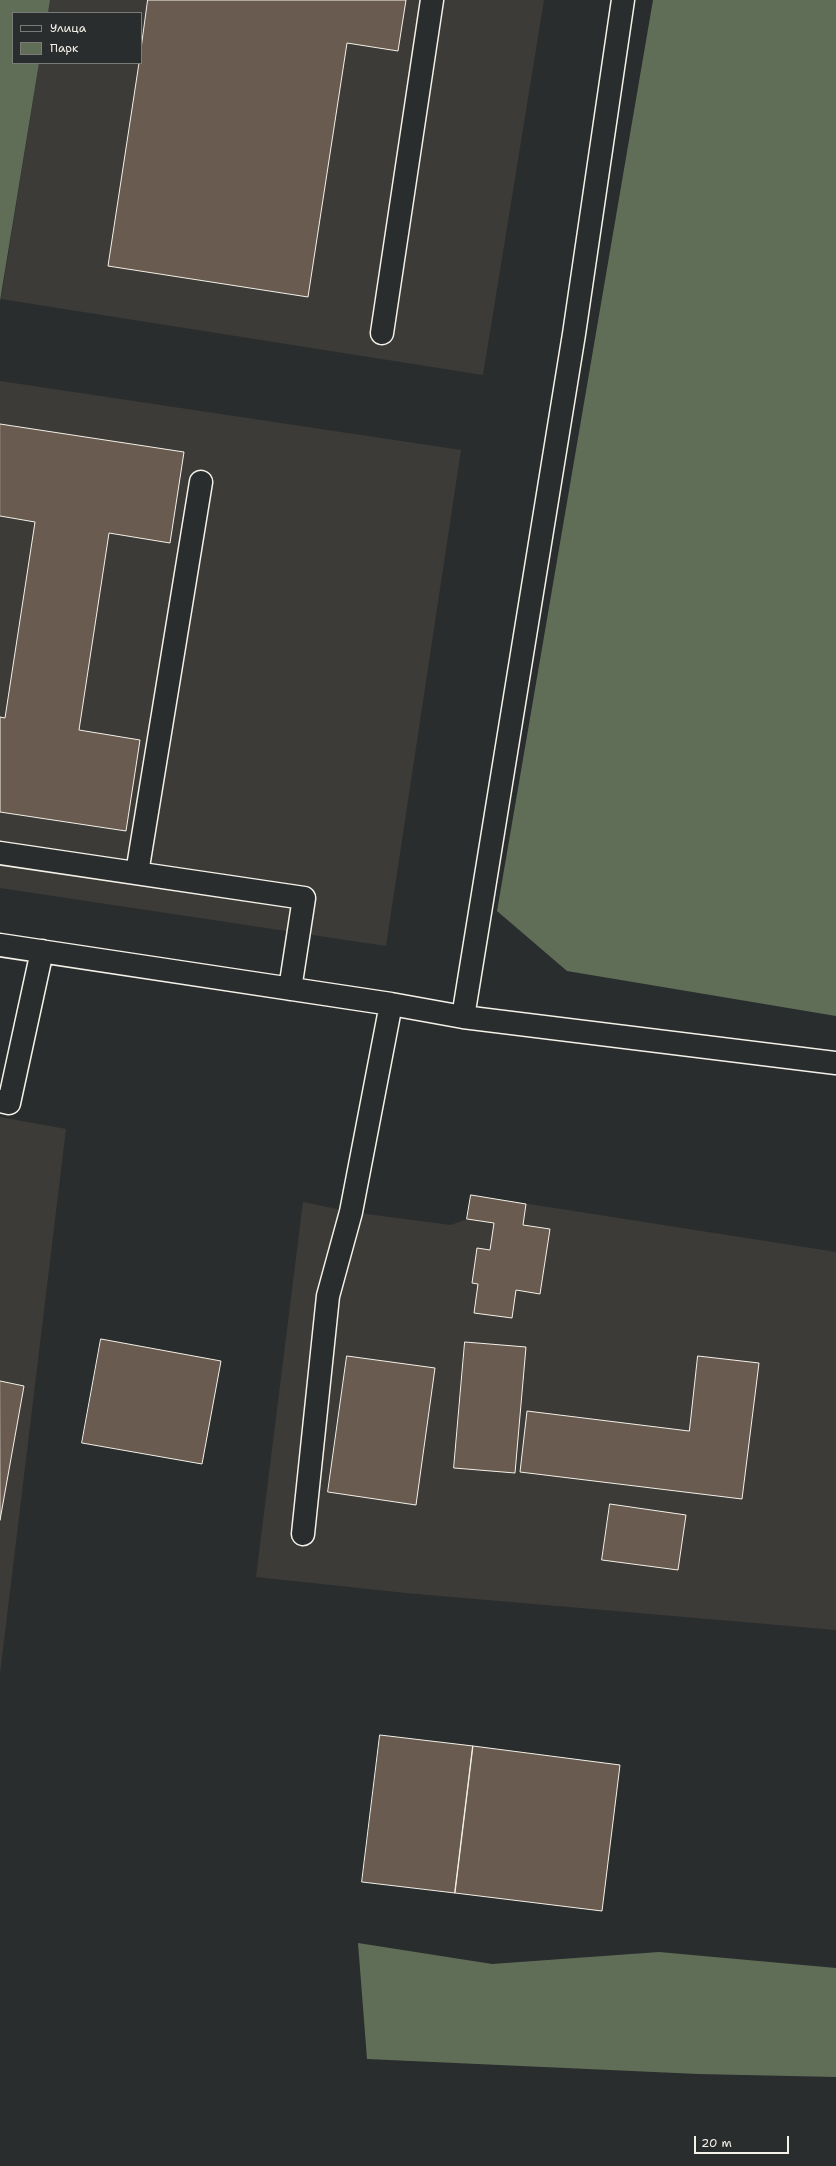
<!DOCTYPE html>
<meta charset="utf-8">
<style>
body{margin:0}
#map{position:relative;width:836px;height:2166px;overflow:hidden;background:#2a2d2e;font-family:"Shantell Sans",sans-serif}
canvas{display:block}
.legend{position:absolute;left:12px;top:12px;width:130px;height:52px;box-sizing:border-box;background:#2a2d2e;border:1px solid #7b7b78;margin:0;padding:5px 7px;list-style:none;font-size:12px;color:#f4f1e8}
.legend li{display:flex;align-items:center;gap:8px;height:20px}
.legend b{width:20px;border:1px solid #7b7b78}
.scale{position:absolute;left:694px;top:2136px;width:95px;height:18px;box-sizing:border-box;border:2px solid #f4f1e8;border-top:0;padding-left:5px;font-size:12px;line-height:14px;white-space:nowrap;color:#f4f1e8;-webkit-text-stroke:3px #2a2d2e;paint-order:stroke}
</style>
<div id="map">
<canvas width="836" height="2166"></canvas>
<ul class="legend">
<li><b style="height:5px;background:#2a2d2e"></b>Улица</li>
<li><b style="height:11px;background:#606e57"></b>Парк</li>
</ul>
<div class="scale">20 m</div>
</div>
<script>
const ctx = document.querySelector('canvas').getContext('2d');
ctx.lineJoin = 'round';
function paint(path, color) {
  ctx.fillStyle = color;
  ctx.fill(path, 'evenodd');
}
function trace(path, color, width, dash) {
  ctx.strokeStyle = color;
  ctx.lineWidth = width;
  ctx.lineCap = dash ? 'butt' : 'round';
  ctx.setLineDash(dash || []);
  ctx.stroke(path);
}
paint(new Path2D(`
 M50 0H544L483 375 1 299 39 63H141V13H48Z
 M0 381 461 450 386 946 0 888Z
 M0 1117 66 1129 0 1674Z
 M471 1195 836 1252V1630L406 1593 256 1577 303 1202 351 1212 451 1225 467 1219Z`), '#3d3b38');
paint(new Path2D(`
 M0 0H50L48 13H13V63H39L0 301Z
 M653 0H836V1016L567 971 497 911Z
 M358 1943 492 1964 659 1952 836 1968V2077L698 2074 367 2059Z`), '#606e57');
const building = new Path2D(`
 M148 0H406L398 51 347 43 308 297 108 266 139 63H141V49Z
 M0 424 184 452 170 543 109 533 79 730 140 740 126 831 0 812V717L5 718 35 522 0 516Z
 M471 1195 526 1204 523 1225 550 1229 540 1294 516 1290 512 1318 474 1313 478 1284 472 1283 477 1248 490 1250 494 1223 467 1219Z
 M101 1339 221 1361 202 1464 82 1443Z
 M465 1342 526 1347 515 1473 454 1468Z
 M347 1356 435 1368 416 1505 328 1492Z
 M698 1356 759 1363 742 1499 520 1472 527 1411 689 1431Z
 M0 1381 24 1386 0 1520Z
 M610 1504 686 1515 678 1570 602 1560Z
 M380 1735 473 1746 455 1893 362 1882Z
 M473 1746 620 1765 602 1911 455 1893Z`);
paint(building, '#6a5b51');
trace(building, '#f4f1e8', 1);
const minor = new Path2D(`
 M382 333 432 0
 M0 853 304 898 290 989
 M137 873 201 482
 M0 945 391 1004 463 1017 836 1063
 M463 1017 574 334 623 0
 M0 1101 9 1103 42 951
 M303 1534 328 1296 351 1212 391 1004`);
trace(minor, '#f4f1e8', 25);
trace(minor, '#2a2d2e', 22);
</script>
